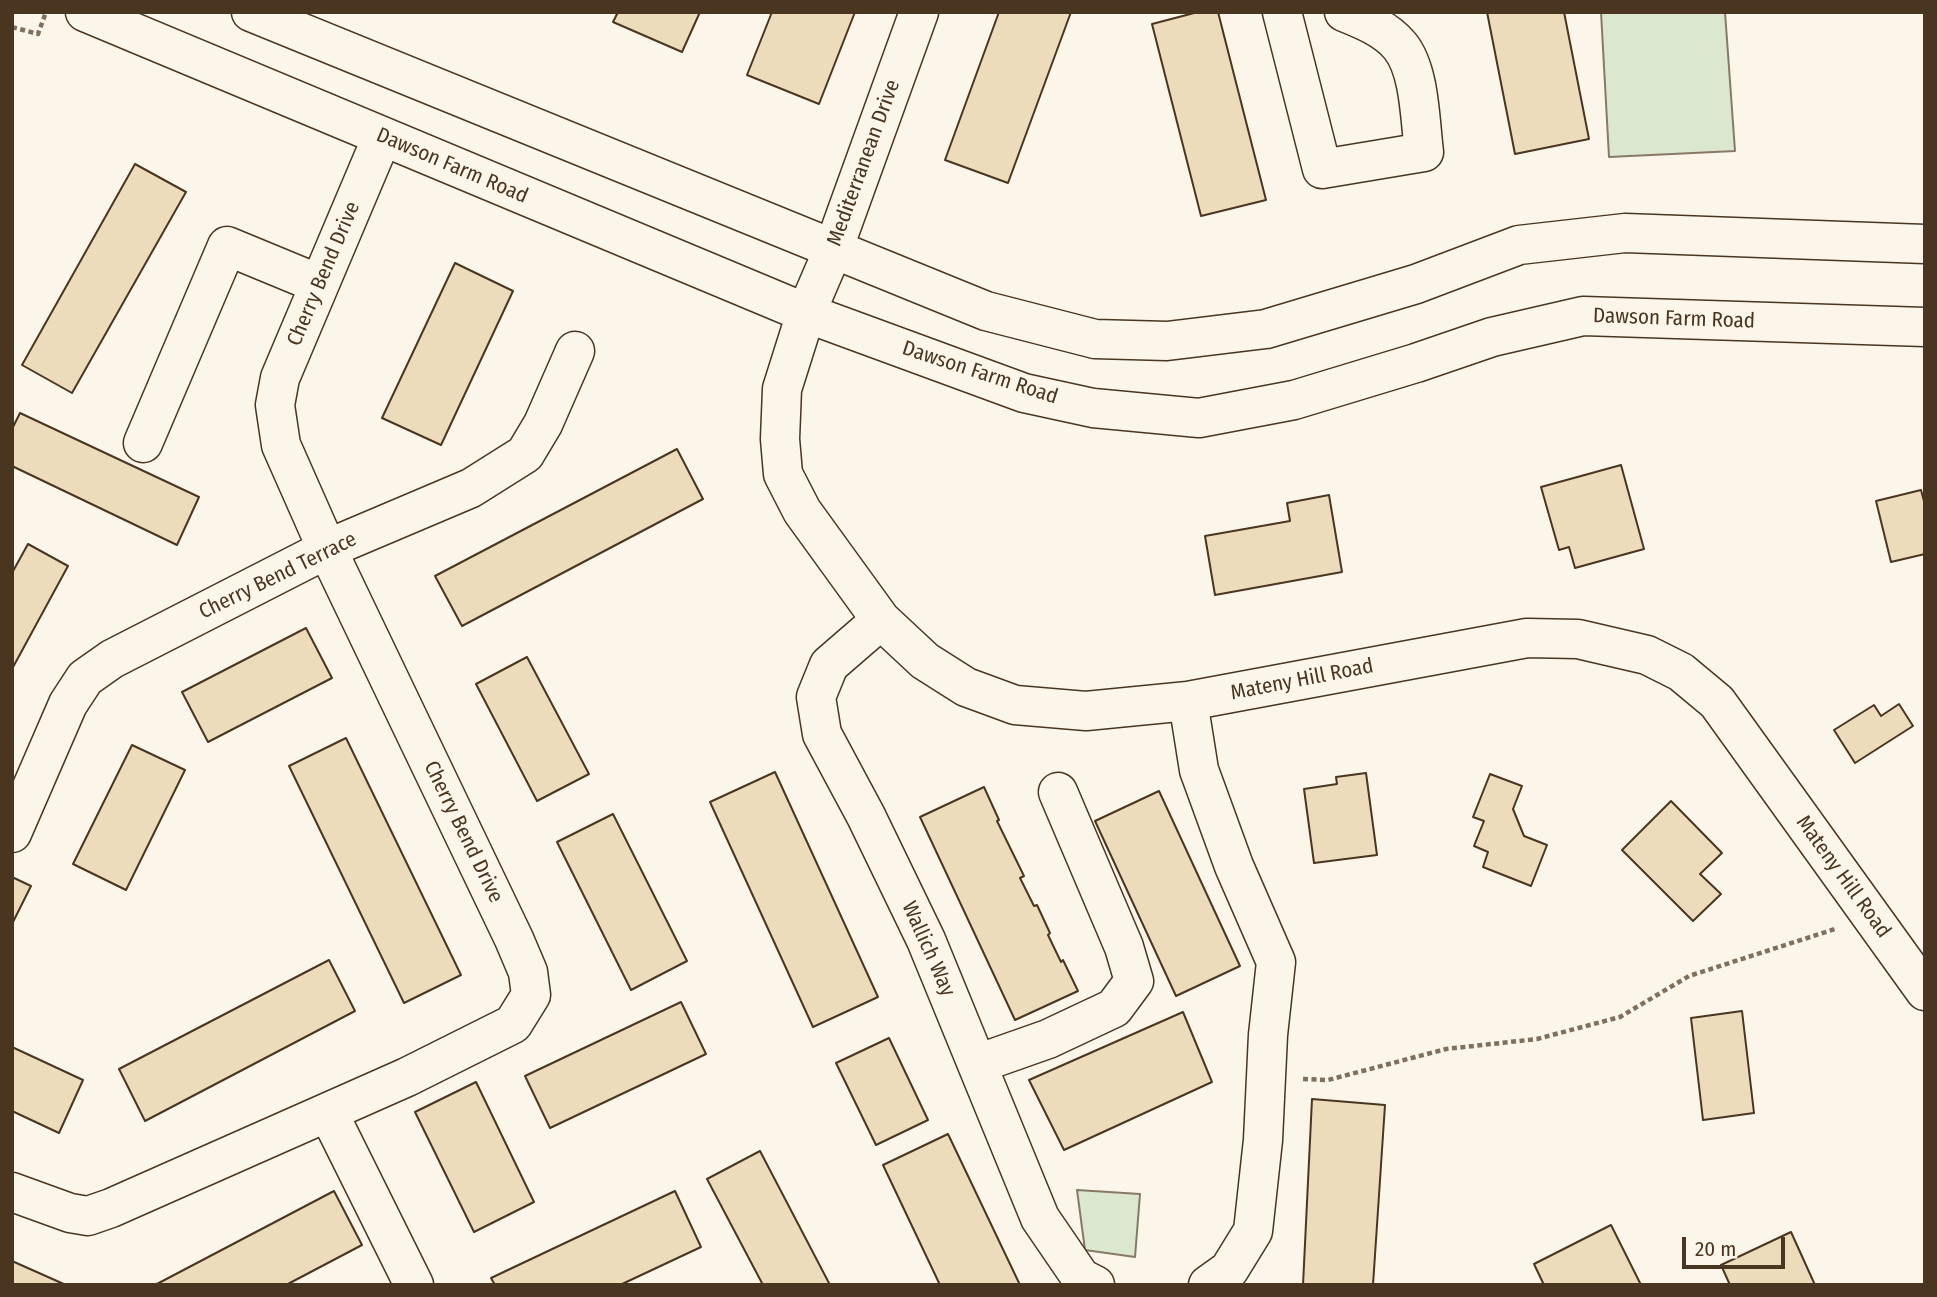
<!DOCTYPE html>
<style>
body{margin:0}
#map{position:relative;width:1937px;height:1297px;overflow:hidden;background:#fbf6e9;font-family:"Fira Sans Condensed",sans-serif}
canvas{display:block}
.frame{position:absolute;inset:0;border:14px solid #4a3520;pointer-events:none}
.scale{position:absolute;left:1682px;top:1237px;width:103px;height:32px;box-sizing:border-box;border:4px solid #4a3520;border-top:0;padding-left:9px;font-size:21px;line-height:24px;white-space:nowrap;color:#4a3520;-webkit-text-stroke:5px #fbf6e9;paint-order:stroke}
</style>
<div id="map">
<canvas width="1937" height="1297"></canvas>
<div class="frame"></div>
<div class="scale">20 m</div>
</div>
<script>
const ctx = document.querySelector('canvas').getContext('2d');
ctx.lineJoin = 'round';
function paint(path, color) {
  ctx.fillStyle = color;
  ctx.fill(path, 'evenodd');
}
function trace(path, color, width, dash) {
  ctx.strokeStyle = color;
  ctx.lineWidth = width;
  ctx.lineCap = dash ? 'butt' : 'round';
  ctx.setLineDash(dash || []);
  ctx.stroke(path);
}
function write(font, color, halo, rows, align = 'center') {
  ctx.font = font + ' "Fira Sans Condensed",sans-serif';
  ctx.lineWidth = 5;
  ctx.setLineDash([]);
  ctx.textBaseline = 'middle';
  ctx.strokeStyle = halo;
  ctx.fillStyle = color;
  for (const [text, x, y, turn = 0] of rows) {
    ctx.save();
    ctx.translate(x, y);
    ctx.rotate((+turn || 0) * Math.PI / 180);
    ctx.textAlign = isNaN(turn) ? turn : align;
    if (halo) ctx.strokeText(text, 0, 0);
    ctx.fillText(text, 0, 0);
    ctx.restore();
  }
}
const green = new Path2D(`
 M1601 12H1725L1735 151 1609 157Z
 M1077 1190 1140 1194 1135 1257 1085 1250Z`);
paint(green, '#dce7d0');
trace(green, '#887966', 2);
const building = new Path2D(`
 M618 12H700L682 52 613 22Z
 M772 12H855L819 104 747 75Z
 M999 12H1071L1008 183 945 160Z
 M1198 12H1218L1266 200 1201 216 1152 24Z
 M1487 12H1564L1589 139 1515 154Z
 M135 164 186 192 72 393 22 365Z
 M455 263 513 291 441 445 382 418Z
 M20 413 199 497 177 545 12 466V429Z
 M677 449 703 499 462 626 435 576Z
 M1621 465 1644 549 1575 568 1569 547 1559 550 1541 487Z
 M1921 490 1925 505V554L1891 562 1876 501Z
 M1329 495 1342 572 1215 595 1205 536 1290 521 1287 503Z
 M28 544 68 566 12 669V573Z
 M306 628 332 678 208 742 182 692Z
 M527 657 589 774 537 801 476 684Z
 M1899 704 1913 726 1855 763 1834 730 1874 705 1881 716Z
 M346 738 461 975 404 1003 289 766Z
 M132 745 185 770 126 890 73 864Z
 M775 772 878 997 813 1027 710 802Z
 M1366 773 1377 855 1314 863 1304 789 1337 784 1336 777Z
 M1490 774 1522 786 1513 809 1524 836 1547 845 1531 886 1483 867 1488 852 1474 846 1484 821 1473 817Z
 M984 787 999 820 997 821 1024 876 1020 878 1034 906 1037 905 1050 933 1048 935 1061 962 1063 960 1078 991 1015 1020 920 817Z
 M1159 791 1240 966 1176 996 1095 821Z
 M1671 801 1722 853 1700 874 1721 894 1693 921 1622 850Z
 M613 814 687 961 631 990 557 842Z
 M12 877 31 886 12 924Z
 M329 960 355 1011 145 1121 119 1069Z
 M681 1002 706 1054 550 1128 525 1076Z
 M1742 1011 1754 1113 1703 1120 1691 1018Z
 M1183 1012 1212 1082 1064 1150 1029 1080Z
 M889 1038 928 1120 876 1145 836 1063Z
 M12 1047 83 1080 59 1133 12 1111Z
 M476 1082 534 1202 474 1232 415 1112Z
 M1312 1099 1385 1105 1373 1285H1303Z
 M948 1134 1020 1285H940L883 1165Z
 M760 1151 830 1285H763L707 1179Z
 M334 1191 362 1245 286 1285H155Z
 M675 1191 701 1247 620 1285H495L491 1278Z
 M1611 1225 1641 1285H1544L1534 1264Z
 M1791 1232 1815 1285H1730L1721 1265Z
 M12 1261 66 1285H12Z`);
paint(building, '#ecdcbc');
trace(building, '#4a3520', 2);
const minor = new Path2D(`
 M85 12 806 313 1024 393 1093 408 1199 418 1294 400 1416 363 1492 337 1583 316 1925 327
 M251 12 986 311 1095 339 1167 341 1266 329 1416 284 1519 245 1625 233 1925 244
 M919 12 833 250 806 313 782 389 780 439 783 474 802 511 881 620 925 661 966 687 1015 705 1086 711 1188 701 1527 638 1578 639 1647 655 1681 672 1717 702 1925 991
 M1282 12 1322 169 1424 152C1420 121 1420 70 1400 46 1386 29 1364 20 1344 12
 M143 443 227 246 319 284
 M881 620 829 665 816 697 822 734 866 816 926 940 1040 1218 1081 1278 1095 1285
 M1188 701 1199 770 1234 866 1276 962 1268 1035 1263 1140 1253 1231 1229 1270 1208 1285
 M12 833 68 704 85 678 112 659 327 549 471 488 525 454 543 424 575 351
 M977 1064 1048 1039 1114 1008 1134 981 1124 947 1058 792
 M328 1112 414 1285
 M12 1192 70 1213 88 1216 111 1208 407 1077 513 1024 531 995 528 972 514 939 327 549 281 445 275 405 280 378 382 137`);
trace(minor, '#4a3520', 41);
trace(new Path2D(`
 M12 27 38 34 46 12
 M1303 1079 1328 1080 1446 1049 1537 1039 1620 1017 1689 976 1835 929`), '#7f6f5c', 4.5, [5, 3.5]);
trace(minor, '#fbf6e9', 38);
write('21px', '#4a3520', '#fbf6e9', [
 ["Mediterranean Drive",864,163,-70],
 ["Dawson Farm Road",452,166,23],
 ["Cherry Bend Drive",324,274,-67],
 ["Dawson Farm Road",1674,319,2],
 ["Dawson Farm Road",980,373,18],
 ["Cherry Bend Terrace",278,576,-26],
 ["Mateny Hill Road",1302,680,-11],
 ["Cherry Bend Drive",463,832,64],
 ["Mateny Hill Road",1843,877,54],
 ["Wallich Way",928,949,66]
]);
</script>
